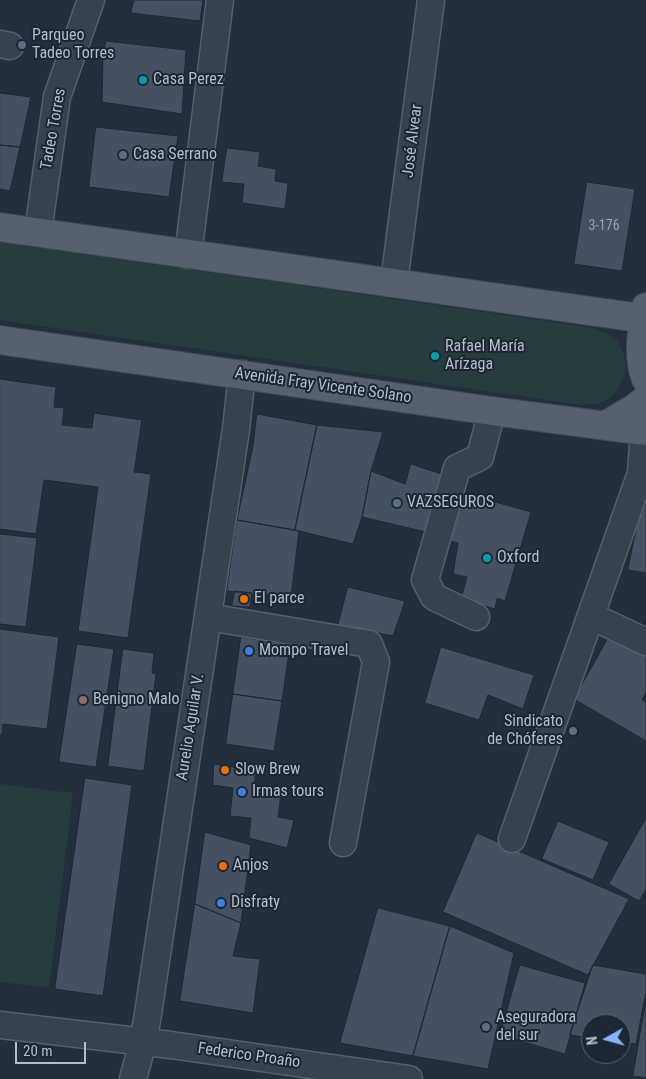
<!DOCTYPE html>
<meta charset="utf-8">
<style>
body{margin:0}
#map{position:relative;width:646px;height:1079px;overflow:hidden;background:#242f3e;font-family:"Roboto Condensed",sans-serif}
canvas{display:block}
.north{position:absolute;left:581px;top:1014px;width:50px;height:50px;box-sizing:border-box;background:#1d2633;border:1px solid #59626f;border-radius:50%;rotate:263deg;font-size:14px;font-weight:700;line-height:20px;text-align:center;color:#b4bcc9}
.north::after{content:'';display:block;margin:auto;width:18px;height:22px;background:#8ab4f8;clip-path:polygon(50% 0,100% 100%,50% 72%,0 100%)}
.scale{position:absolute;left:15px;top:1042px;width:71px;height:22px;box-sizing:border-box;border:2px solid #b4bcc9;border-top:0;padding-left:6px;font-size:15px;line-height:18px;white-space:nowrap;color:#b4bcc9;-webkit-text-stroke:4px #1d2633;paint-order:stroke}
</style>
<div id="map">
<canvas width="646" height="1079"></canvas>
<div class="north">N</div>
<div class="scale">20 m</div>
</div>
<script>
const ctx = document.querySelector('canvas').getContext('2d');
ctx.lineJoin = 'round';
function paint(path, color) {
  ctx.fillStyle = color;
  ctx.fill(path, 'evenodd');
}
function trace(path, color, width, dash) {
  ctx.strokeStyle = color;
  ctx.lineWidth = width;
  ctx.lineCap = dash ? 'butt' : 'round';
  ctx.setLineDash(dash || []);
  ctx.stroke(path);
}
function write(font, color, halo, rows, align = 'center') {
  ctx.font = font + ' "Roboto Condensed",sans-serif';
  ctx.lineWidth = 4;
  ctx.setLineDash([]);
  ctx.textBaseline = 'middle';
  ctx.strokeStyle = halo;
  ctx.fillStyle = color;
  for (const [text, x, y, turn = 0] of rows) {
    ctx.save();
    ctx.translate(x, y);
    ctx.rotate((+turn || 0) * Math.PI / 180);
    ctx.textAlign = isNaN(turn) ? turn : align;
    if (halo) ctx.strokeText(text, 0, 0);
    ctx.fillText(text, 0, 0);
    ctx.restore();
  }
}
paint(new Path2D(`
 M0 242 593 328C603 331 613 335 619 344 633 365 623 397 597 404 593 405 587 404 582 405L0 320Z
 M0 784 73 793 49 988 0 982Z`), '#263c3f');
const building = new Path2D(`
 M134 0H203L200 21 131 13Z
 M106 41 186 50 182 114 102 102 103 59Z
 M0 93 31 97 20 147 0 145Z
 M96 127 178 136 169 197 89 187Z
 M0 145 20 147 10 191 0 189Z
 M227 148 260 152 258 166 276 169 275 181 288 183 285 209 242 203 244 184 222 182Z
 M587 182 635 189 622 271 574 264Z
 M0 379 56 387 54 407 64 408 62 425 92 428 94 413 142 420 134 472 151 474 128 638 78 631 98 487 44 480 36 534 0 529Z
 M257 414 317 425 295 530 237 520 253 446Z
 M317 425 383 432 371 471 362 517 353 544 295 530Z
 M411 464 444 475 426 532 362 517 371 471 405 484Z
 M456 491 531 512 505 601 497 598 495 609 461 599 467 577 453 574 458 543 443 539Z
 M643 497H646V573L628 570Z
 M237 520 299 531 291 597 227 591Z
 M0 534 37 538 26 627 0 624Z
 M348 587 405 601 393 636 338 625Z
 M235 591 252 593 250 607 232 606Z
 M0 629 59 637 47 729 3 724 2 735H0Z
 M610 635 646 656V692L642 700 646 702V741L574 699Z
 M241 637 290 645 282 701 233 694Z
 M77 644 114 649 96 767 59 762Z
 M441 647 534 675 523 709 488 695 479 720 425 703Z
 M123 649 154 653 152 673 156 674 144 771 108 766Z
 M233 694 282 701 274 751 226 744Z
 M214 764 256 771 254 785 281 793 278 817 294 820 287 848 249 838 251 818 230 816 233 788 213 785Z
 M85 778 132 785 103 996 55 989Z
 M646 818V889L639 901 609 884Z
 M558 821 609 842 593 880 542 859Z
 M205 832 251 845 241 923 195 904Z
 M477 833 629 899 588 975 443 912Z
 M195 904 241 923 233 956 260 959 253 1013 180 1001Z
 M378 908 450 926 413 1056 340 1043Z
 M450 926 514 953 488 1069 413 1056Z
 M520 965 585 983 565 1054 500 1035Z
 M593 965 646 974V992L636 1044 621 1042V1024H591V1038L570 1035Z
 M646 1000V1078L633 1076Z`);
paint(building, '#455162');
trace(building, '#1f2835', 1);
const minor = new Path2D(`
 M0 44 10 46
 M38 232 57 97 91 0
 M188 255 220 0
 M394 282 431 0
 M591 616 646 642
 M208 617 369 644 376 662 343 843
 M476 617 434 597 425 580 457 468 480 457 492 411
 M512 839 641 473 644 431
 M0 1025 171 1045 409 1079
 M133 1079 143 1042 148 1014 236 429 242 374`);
const major = new Path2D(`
 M0 227 646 319
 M646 307C642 328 637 358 646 379
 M0 340 492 411 646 431
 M606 425 635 408 646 399`);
trace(minor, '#565f6c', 29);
trace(major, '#414a57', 30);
trace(minor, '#38414e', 26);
trace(major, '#56606e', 28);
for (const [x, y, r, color] of [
 [22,45,5,"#5c6f8a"],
 [143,80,5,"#0f9aa8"],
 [123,155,5,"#5c6f8a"],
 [435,356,5,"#0f9aa8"],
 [397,503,5,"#5c6f8a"],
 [487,558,5,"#0f9aa8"],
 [244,599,5,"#e8710a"],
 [249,651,5,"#3f7fe0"],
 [83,700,5,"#8d6e63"],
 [573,731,5,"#5c6f8a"],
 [225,770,5,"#e8710a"],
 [242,792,5,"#3f7fe0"],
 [223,866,5,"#e8710a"],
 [221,903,5,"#3f7fe0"],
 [486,1027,5,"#5c6f8a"]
]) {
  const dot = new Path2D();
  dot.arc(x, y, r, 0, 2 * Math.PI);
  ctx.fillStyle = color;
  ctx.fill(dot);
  trace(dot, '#1d2633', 2);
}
write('14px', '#98a1af', null, [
 ["3-176",604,226]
]);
write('16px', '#b4bcc9', '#1d2633', [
 ["Parqueo",32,36],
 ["Tadeo Torres",32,54],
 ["Casa Perez",153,80],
 ["Casa Serrano",133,155],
 ["Rafael María",445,347],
 ["Arízaga",445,365],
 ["VAZSEGUROS",407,503],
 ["Oxford",497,558],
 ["El parce",254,599],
 ["Mompo Travel",259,651],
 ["Benigno Malo",93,700],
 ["Sindicato",563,722,"right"],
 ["de Chóferes",563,740,"right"],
 ["Slow Brew",235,770],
 ["Irmas tours",252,792],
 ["Anjos",233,866],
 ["Disfraty",231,903],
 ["Aseguradora",496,1018],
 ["del sur",496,1036]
], 'left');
write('16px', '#b4bcc9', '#1d2633', [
 ["Tadeo Torres",54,129,-80],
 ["José Alvear",413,141,-83],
 ["Avenida Fray Vicente Solano",323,386,8],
 ["Aurelio Aguilar V.",191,727,-81],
 ["Federico Proaño",249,1056,8]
]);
</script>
